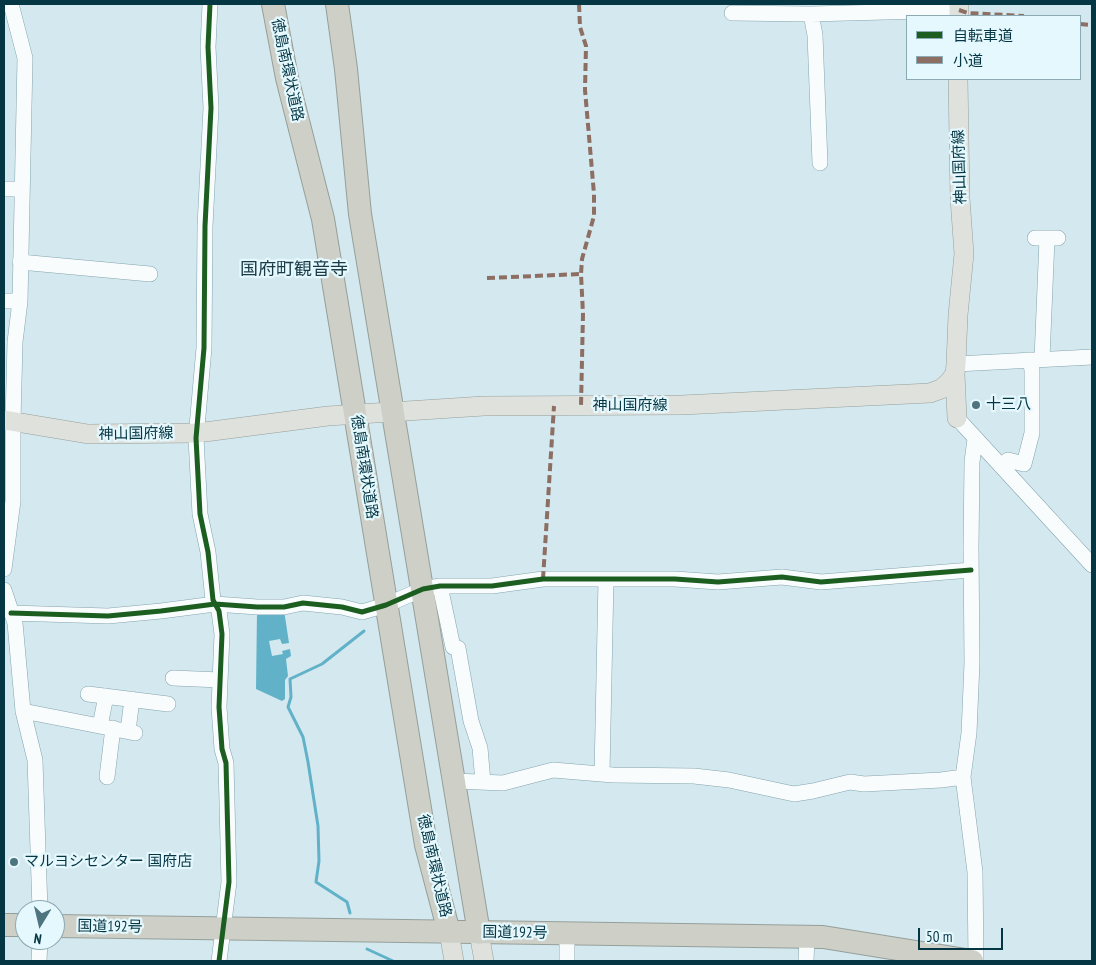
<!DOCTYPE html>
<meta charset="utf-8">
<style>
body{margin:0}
#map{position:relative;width:1096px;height:965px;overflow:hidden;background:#d4e8ef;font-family:"PT Sans Narrow","Noto Sans JP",sans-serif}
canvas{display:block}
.frame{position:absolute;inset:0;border:5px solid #053643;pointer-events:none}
.legend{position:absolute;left:906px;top:15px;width:175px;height:65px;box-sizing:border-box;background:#e5f8fe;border:1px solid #8baab3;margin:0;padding:6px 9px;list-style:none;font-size:15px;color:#053643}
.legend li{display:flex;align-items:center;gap:10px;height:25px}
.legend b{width:25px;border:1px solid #8baab3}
.north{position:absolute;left:15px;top:900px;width:50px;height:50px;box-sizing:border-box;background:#e5f8fe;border:1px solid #8baab3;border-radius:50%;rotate:189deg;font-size:14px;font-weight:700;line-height:20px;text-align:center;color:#053643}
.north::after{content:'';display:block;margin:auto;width:18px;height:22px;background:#4d747f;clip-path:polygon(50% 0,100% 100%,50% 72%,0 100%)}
.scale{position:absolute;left:918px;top:928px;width:85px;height:22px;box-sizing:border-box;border:2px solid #053643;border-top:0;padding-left:6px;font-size:15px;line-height:18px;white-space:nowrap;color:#053643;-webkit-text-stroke:4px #e5f8fe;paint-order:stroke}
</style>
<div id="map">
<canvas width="1096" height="965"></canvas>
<div class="frame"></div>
<ul class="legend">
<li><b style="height:6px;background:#1b5e20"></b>自転車道</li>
<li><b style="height:6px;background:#8d6e63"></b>小道</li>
</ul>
<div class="north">N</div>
<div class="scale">50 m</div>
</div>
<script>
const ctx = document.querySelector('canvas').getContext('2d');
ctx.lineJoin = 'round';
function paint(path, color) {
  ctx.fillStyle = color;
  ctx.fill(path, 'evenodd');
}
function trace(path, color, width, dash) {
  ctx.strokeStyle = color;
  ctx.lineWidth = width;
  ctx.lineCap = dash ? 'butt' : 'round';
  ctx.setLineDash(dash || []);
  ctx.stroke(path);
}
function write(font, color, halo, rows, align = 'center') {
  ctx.font = font + ' "PT Sans Narrow","Noto Sans JP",sans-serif';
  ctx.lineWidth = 4.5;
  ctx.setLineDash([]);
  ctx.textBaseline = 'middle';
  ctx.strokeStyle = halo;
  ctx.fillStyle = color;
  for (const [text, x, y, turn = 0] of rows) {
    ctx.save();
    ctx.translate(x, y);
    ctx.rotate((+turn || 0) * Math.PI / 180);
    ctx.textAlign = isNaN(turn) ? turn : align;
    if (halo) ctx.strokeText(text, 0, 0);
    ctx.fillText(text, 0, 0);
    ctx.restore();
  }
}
paint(new Path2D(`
 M284 610 289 643 282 644 280 639 269 641 272 656 283 654 282 651 290 649 291 656 286 659 288 676 285 680V699L282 701 256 689 257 611Z`), '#61b2c8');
trace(new Path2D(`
 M350 913 347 902 316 882 319 861 318 826 308 762 303 737 288 707 291 697 290 679 322 664 364 631
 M367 949 393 961`), '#61b2c8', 3);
const minor = new Path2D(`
 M210 4 208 47 211 108 205 226 204 348 196 438 200 514 208 552 213 600 219 611 222 634 219 707 222 749 226 763 229 882 219 961
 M732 13 811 14 959 10
 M811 14 815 35 820 163
 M4 189H22
 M1035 238H1058
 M20 262 150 274
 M4 301H20
 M1042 359 1047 239
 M956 364 1092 357
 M957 418 1092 565
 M975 439 972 462 971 547 972 663 969 733 963 777 975 872 976 961
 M1001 466 1008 460 1024 464 1032 433V370L1030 360
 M4 569 13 501V422L15 342 20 301 25 58 11 4
 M440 586 453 647 458 648 471 721 480 748 483 782
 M4 590 15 623 23 711 35 760 40 910
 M11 613 108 616 161 611 215 604 257 607H284L303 603 342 607 362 612 386 605 423 589 440 586H492L543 579H675L718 582 782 577 821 582 971 570
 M173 678 220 680
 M88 694 168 704
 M23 711 135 733
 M100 726 106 696
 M128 731 132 699
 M602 774 606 579
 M107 777 113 728
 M454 781 503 783 553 770 613 775 694 776 729 780 794 794 813 791 850 782 864 784 941 780 963 777
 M39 961 40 940
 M567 961V934
 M806 961 807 937`);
const major = new Path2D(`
 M959 16V4
 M955 374 957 418
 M4 420 88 434 197 433 328 416 484 406 682 405 930 393 941 389 949 382 955 374 956 364 958 315 964 254 960 198 958 79
 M449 932 454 961
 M479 933 484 961`);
const highway = new Path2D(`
 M273 4 287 78 323 219 426 845 449 932
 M337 4 346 69 360 214 479 933
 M4 925H25
 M55 926 823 937 972 961`);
trace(minor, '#83a4ae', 16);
trace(major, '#959f9a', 20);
trace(highway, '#959f9a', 24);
trace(minor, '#f9fcfd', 15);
trace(major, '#dfe1dd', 19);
trace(highway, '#ced0c8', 22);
trace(new Path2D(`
 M579 4 580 27 586 46 585 90 594 194V216L582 259 581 274 583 314 581 406
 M959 10 968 13 1024 16
 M1080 24 1092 25
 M487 278 581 274
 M543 579 554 406`), '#8d6e63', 4, [8, 4]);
trace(new Path2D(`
 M210 4 208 47 211 108 205 226 204 348 196 438 200 514 208 552 213 600 219 611 222 634 219 707 222 749 226 763 229 882 219 961
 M11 613 108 616 161 611 215 604 257 607H284L303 603 342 607 362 612 386 605 423 589 440 586H492L543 579H675L718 582 782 577 821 582 971 570`), '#1b5e20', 5);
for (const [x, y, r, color] of [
 [976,405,5,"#4d747f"],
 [14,862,5,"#4d747f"]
]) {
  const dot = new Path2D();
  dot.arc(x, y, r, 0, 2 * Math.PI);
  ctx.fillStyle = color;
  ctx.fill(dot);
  trace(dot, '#e5f8fe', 2);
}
write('15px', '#053643', '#e5f8fe', [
 ["徳島南環状道路",287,70,78],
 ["神山国府線",960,167,-92],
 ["神山国府線",630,406],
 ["神山国府線",136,434,-1],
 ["徳島南環状道路",364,467,81],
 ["徳島南環状道路",434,866,77],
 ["国道192号",110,927,1],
 ["国道192号",515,933,1]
]);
write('15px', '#053643', '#e5f8fe', [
 ["十三八",986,405],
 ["マルヨシセンター 国府店",24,862]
], 'left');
write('18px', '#1a3b46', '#e5f8fe', [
 ["国府町観音寺",294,270]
]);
</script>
